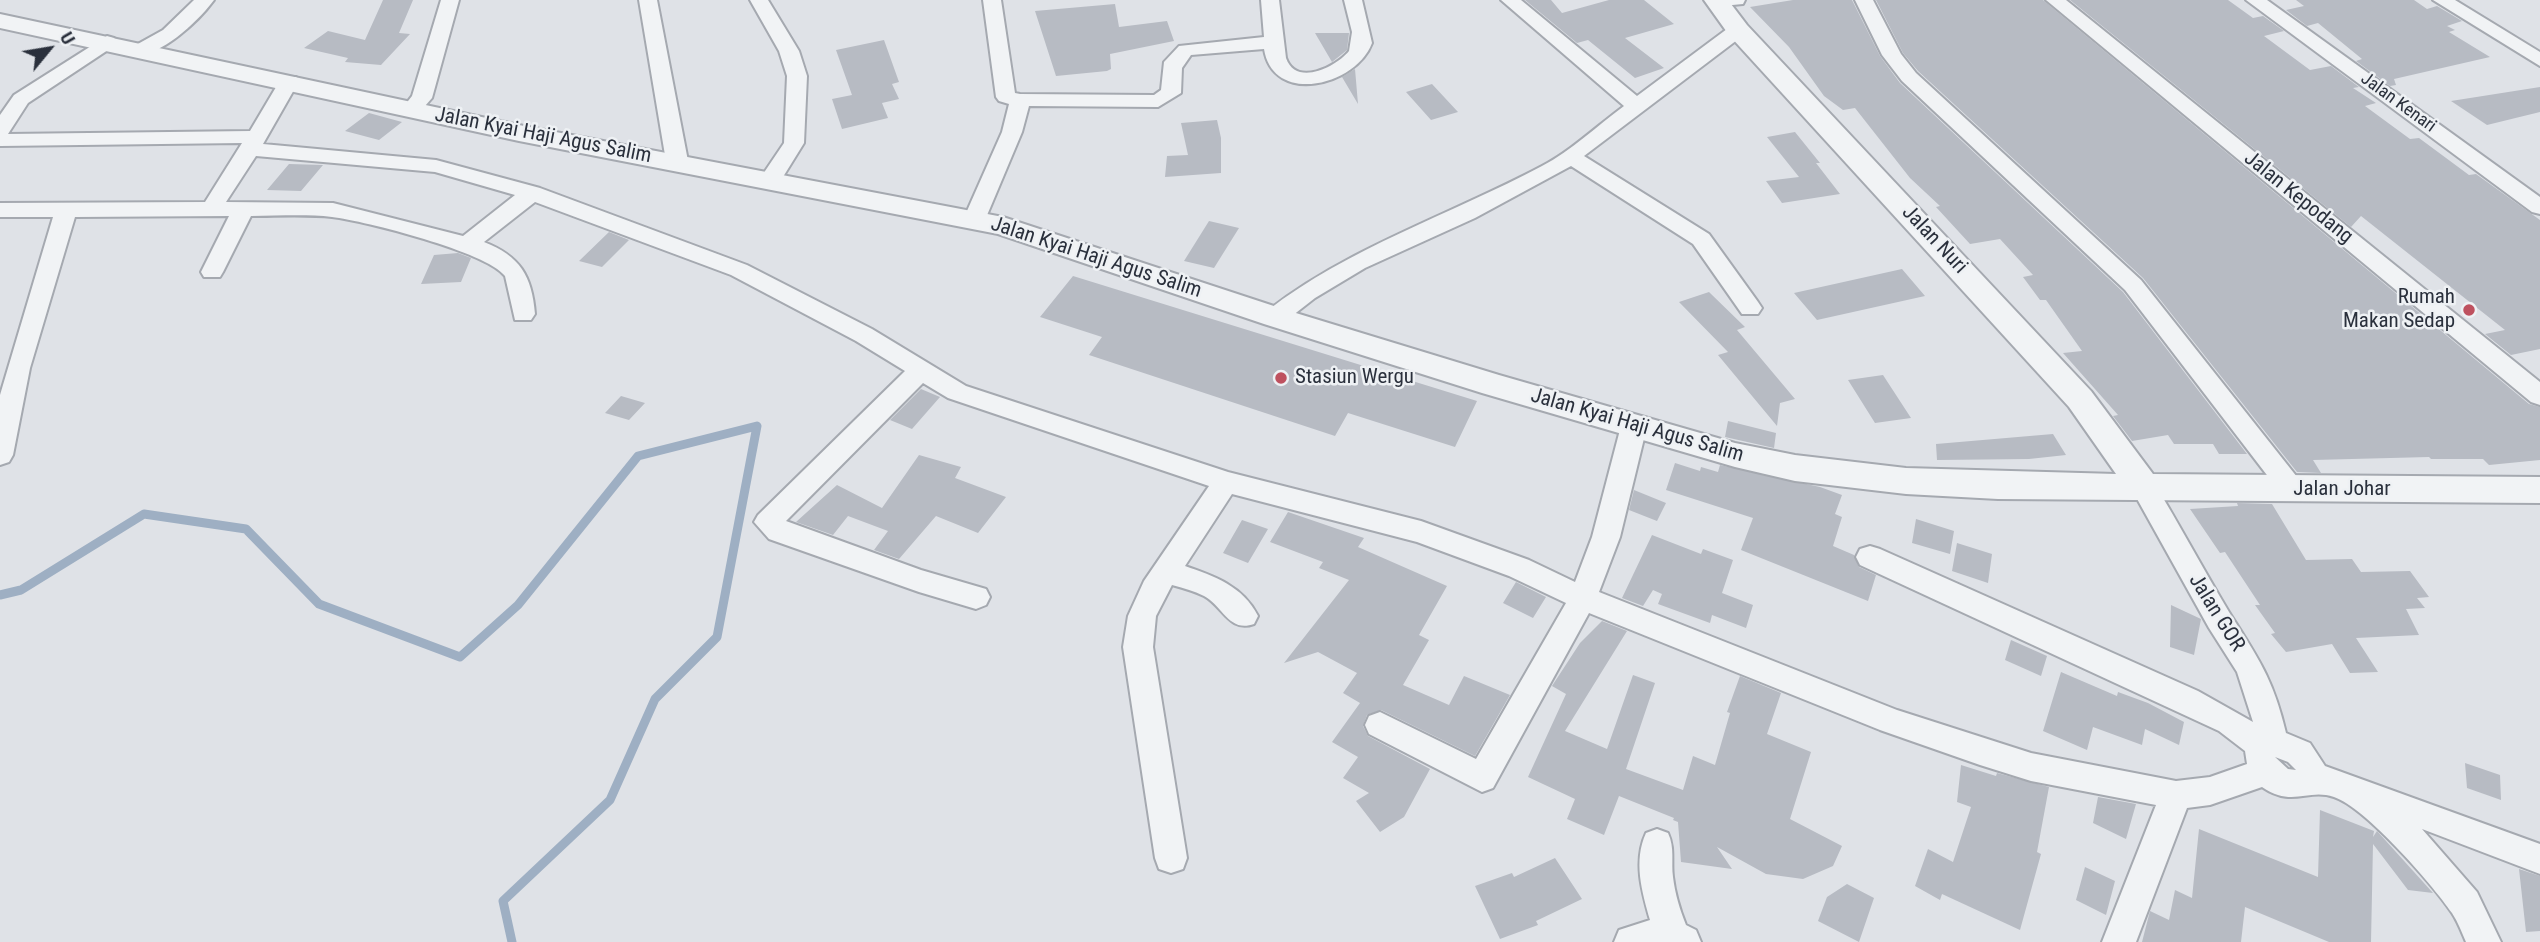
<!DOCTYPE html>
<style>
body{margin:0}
#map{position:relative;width:2540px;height:942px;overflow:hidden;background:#dfe2e7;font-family:"Roboto Condensed",sans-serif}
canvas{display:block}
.north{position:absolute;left:14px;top:14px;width:70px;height:70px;-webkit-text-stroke:5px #eef1f4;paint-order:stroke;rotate:60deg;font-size:19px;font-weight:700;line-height:28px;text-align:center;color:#2a303c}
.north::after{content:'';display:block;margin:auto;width:24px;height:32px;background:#2a303c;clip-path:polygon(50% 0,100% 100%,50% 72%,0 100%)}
</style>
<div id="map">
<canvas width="2540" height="942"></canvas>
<div class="north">U</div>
</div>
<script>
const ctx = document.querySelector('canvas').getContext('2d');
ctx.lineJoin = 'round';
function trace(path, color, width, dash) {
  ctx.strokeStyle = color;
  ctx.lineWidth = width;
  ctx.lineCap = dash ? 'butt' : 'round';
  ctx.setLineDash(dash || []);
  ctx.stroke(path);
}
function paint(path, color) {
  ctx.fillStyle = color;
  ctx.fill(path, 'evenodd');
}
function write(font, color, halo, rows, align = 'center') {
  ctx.font = font + ' "Roboto Condensed",sans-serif';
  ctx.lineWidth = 5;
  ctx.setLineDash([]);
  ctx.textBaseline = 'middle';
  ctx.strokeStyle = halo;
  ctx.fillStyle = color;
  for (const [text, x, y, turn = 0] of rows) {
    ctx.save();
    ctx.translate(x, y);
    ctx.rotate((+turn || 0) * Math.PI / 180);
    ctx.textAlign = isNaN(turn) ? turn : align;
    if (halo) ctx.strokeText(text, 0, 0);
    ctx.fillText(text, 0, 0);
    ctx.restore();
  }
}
trace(new Path2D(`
 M0 595 21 590 144 514 246 529 319 604 460 657 518 605 638 456 757 426 717 637 655 699 610 800 503 901 512 942`), '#9eafc3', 9);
paint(new Path2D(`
 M383 0H413L399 33 410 34 381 65 345 62 348 58 304 48 328 31 365 40Z
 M1525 0H1551L1562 13 1609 0H1644L1674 24 1625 38 1664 68 1635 78 1588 40 1577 43Z
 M1793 0H1852L1880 56 1900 83 2123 292 2247 454H2219L2213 444H2174L2168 435 2132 441 2113 416 2118 415 2063 353 2082 351 2046 300H2040L2023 277 2033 275 2000 239 1970 244 1936 207 1940 206 1910 178 1855 108 1843 110 1824 96 1789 47 1750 7Z
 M1876 0H2043L2529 404 2540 407V460L2489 465 2483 459H2431L2429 457 2313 460 2321 473 2297 472 2143 278 1918 71 1903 53Z
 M2070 0H2228L2253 18 2263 16 2284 31 2264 36 2310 70 2331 66 2359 87 2353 88 2376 103 2365 106 2410 139 2419 138 2469 175 2476 174 2540 220V349L2511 355 2485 334 2505 330 2361 216 2351 227Z
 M2296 0H2414L2427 9 2437 6 2462 21 2447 26 2455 30 2449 32 2490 57 2394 79 2396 85 2390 86 2356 61 2362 59 2318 23 2307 26 2286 10 2304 6Z
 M1115 4 1119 27 1167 21 1174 41 1110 54 1111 69 1107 71 1056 76 1035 11Z
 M1315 33H1349L1347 50 1332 62Z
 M884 40 899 82 892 84 899 99 882 103 888 118 842 129 832 99 852 95 836 50Z
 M1355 69 1358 104 1342 77Z
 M1432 84 1458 112 1431 120 1406 92Z
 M2540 87V112L2487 125 2451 101Z
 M369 113 402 122 379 140 345 131Z
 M1217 120 1221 138V173L1165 177 1167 156 1188 155 1181 123Z
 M1795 132 1820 163H1816L1840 194 1782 203 1766 181 1799 177 1767 137Z
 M289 164 323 165 301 191 267 190Z
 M1209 221 1239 228 1214 268 1184 261Z
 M609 232 629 240 602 267 579 261Z
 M458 253 471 258 461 282 421 284 434 255Z
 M1902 269 1925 296 1817 320 1794 293Z
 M1073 276 1477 401 1455 447 1348 413 1335 436 1089 355 1102 337 1040 317Z
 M1709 292 1745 327 1737 330 1795 399 1780 403 1777 426 1718 355 1728 352 1679 302Z
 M1883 375 1911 418 1875 423 1848 380Z
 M921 389 940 397 912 429 890 420Z
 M621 396 645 403 629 420 605 413Z
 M1728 421 1776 433 1774 448 1725 437Z
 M2053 434 2066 455 2029 459 1937 460 1936 444Z
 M919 455 961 467 955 478 1006 497 978 533 936 516 899 559 874 550 888 531 848 516 833 535 796 522 837 485 882 508Z
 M1675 463 1700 471 1701 467 1718 472 1720 465 1820 487 1842 495 1835 514 1842 517 1833 546 1854 555 1859 567 1876 575 1868 601 1741 550 1753 518 1666 490Z
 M1634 490 1666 503 1657 521 1629 510Z
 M2237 503 2272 504 2306 560 2352 559 2361 572 2410 571 2429 597 2417 598 2425 608 2406 609 2419 635 2356 638 2378 672 2350 673 2332 644 2286 652 2271 634 2275 633 2255 605H2260L2225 552 2220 553 2190 509 2238 506Z
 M1288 512 1364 538 1358 547 1447 586 1419 635 1429 640 1403 685 1449 705 1464 676 1510 695 1475 756 1381 710 1367 715 1363 726 1368 736 1430 769 1404 817 1380 832 1356 801 1369 793 1343 778 1358 757 1332 742 1360 703 1343 693 1357 673 1318 652 1284 663 1349 580 1319 568 1323 562 1270 542Z
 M1916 519 1954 531 1950 554 1912 543Z
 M1242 520 1268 529 1248 563 1223 553Z
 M1652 535 1701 554 1703 549 1733 560 1722 593 1753 605 1746 628 1712 615 1710 623 1658 604 1662 594 1653 590 1643 606 1622 598Z
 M1957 543 1992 554 1988 583 1952 571Z
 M1516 582 1546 597 1533 618 1503 603Z
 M2171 605 2201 619 2194 655 2170 647Z
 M1602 621 1627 631 1565 731 1607 749 1633 675 1655 683 1626 769 1683 790 1693 756 1715 765 1730 713 1727 712 1740 676 1781 693 1767 734 1811 752 1790 819 1842 846 1833 866 1803 879 1766 874 1717 847 1732 869 1681 862 1678 822 1673 820 1674 818 1619 796 1604 835 1567 819 1575 799 1528 777 1566 694 1552 686 1580 643Z
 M2011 640 2047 656 2041 676 2005 660Z
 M2061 672 2117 696 2118 692 2148 703 2184 722 2179 745 2145 729 2142 745 2093 727 2087 750 2043 731Z
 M2465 763 2500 775 2501 800 2467 788Z
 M1961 765 1996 776 1997 773 2049 787 2037 852 2041 854 2020 930 1942 894 1940 900 1915 886 1928 849 1953 862 1971 807 1957 802Z
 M2098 797 2136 804 2126 839 2093 823Z
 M2320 810 2374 831 2373 837 2377 831 2433 893 2408 890 2373 844 2371 942H2329L2245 907 2241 942H2142L2150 911 2169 920 2175 890 2192 898 2199 829 2318 877Z
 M1555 858 1582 899 1536 921 1538 925 1500 939 1475 886 1512 873 1514 877Z
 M2085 867 2115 881 2106 915 2076 900Z
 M2519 869 2540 876V931L2526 932Z
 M1847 884 1874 898 1859 942 1818 921 1827 897Z`), '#b7bbc3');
const minor = new Path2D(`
 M194 0H214C201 18 160 59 136 53L133 49 136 45 163 30Z
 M441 0H459L432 98 418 114H404L401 110 412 96Z
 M639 0H657L688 161 684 166H670L666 161Z
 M750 0H768L799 51 807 76 804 143 778 185 770 187 759 180 784 143 787 76 779 51Z
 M983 0H1001L1015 93 1020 94 1154 95 1161 90 1164 62 1179 46 1264 37 1261 0H1279L1286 58C1296 87 1336 67 1349 51L1352 32 1344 0H1362L1372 43C1356 86 1273 106 1264 49L1191 55 1182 68 1181 93 1158 107 1029 106 1022 132 985 220 982 225H966L963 220 1002 132 1009 104 999 101 996 97Z
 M1501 0H1521L1637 96 1731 26H1745L1748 30 1745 34 1584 156 1709 234 1758 302 1762 308 1758 314H1742L1693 244 1571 166 1475 218 1365 268 1315 298 1283 323H1267L1263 317 1267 311C1349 247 1450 215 1542 166 1571 151 1598 125 1624 106Z
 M1711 0H1745L1743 4 1711 7Z
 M1855 0H1873L1901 54 1916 73 2141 280 2301 482 2305 489 2301 496 2292 499 2283 496 2125 290 1902 81 1882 55Z
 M2046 0H2066L2540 382V405L2531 402Z
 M2246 0H2267L2540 197V214L2532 212Z
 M2433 0H2455L2540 52V66Z
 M107 36 114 38 117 42 114 46 28 103 8 134 250 131 282 77H296L299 81 263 144 436 160 540 188 747 265 872 329 966 386 1228 472 1421 521 1529 560 1575 582 1592 537 1621 426 1625 419 1634 417 1643 419 1647 426 1620 537 1599 592 1897 710 2031 753 2176 781 2210 777 2247 764 2245 751 2219 731 1860 565 1856 557 1860 549 1870 546 1880 549 2198 691 2253 722 2237 672 2209 628 2131 488 2135 481 2144 478 2153 481C2179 524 2203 569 2229 612 2258 658 2273 678 2286 733L2310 743 2325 766 2540 844V874L2422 829 2477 892 2501 942H2466C2462 933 2458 922 2452 913 2432 884 2365 807 2334 797 2307 788 2293 808 2262 787L2210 805 2187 808 2136 942H2102L2156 805 2031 781 1980 765 1880 730 1589 613 1493 788 1482 792 1369 734 1365 725 1369 716 1380 712 1476 759 1566 603 1509 576 1417 542 1232 494 1185 566C1214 576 1243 586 1258 616L1254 624C1229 633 1223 606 1204 596 1194 591 1183 588 1172 585L1156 616 1153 647 1187 858 1183 869 1171 873 1159 869 1155 858 1123 647 1128 616 1144 581 1209 486 948 398 923 383 786 521 921 570 986 589 990 597 986 605 976 609 919 592 769 539 754 522 758 515 905 371 856 341 731 275 535 202 484 242C520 256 532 276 535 314L531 320H515L505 276C487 252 365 221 332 217 306 214 277 216 251 216L223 272 220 277H204L201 272 229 216 75 217 30 368 13 455 9 462 0 465V395L53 217H0V203L205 202 242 143 0 146V115L14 95ZM256 156 435 172 515 195 463 236 333 203 226 202ZM2275 757 2288 762 2296 770 2288 769Z
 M1657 829 1668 833C1675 848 1671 862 1673 877 1675 894 1680 910 1686 925L1696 930 1701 942H1614L1619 930 1650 920C1642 892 1633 861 1646 833Z`);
const tertiary = new Path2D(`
 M1704 0H1728L1747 25 2091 391 2153 474 2540 477V503L1998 499 1906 494 1795 481 1735 467 1482 393 1264 324 998 234 519 141 0 28V14L519 125 1003 217 1286 310 1499 375 1735 443 1795 455 1906 468 2116 474 2069 407 1729 35Z`);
trace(minor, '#a5a9b0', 4);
trace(tertiary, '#a5a9b0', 4);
paint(minor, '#f1f3f5');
paint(tertiary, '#f1f3f5');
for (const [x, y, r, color] of [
 [2469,310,7,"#be515f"],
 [1281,378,7,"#be515f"]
]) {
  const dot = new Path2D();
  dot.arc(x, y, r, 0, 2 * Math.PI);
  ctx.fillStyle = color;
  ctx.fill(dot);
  trace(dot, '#eef1f4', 2.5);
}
write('18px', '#2a303c', '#eef1f4', [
 ["Jalan Kenari",2398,103,36]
]);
write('21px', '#2a303c', '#eef1f4', [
 ["Jalan Kyai Haji Agus Salim",543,136,11],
 ["Jalan Kepodang",2298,198,39],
 ["Jalan Nuri",1934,240,47],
 ["Jalan Kyai Haji Agus Salim",1096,258,18],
 ["Jalan Kyai Haji Agus Salim",1637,426,16],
 ["Jalan Johar",2342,490],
 ["Jalan GOR",2216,613,58]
]);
write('21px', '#2a303c', '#eef1f4', [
 ["Rumah",2455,298],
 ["Makan Sedap",2455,322],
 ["Stasiun Wergu",1295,378,"left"]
], 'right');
</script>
